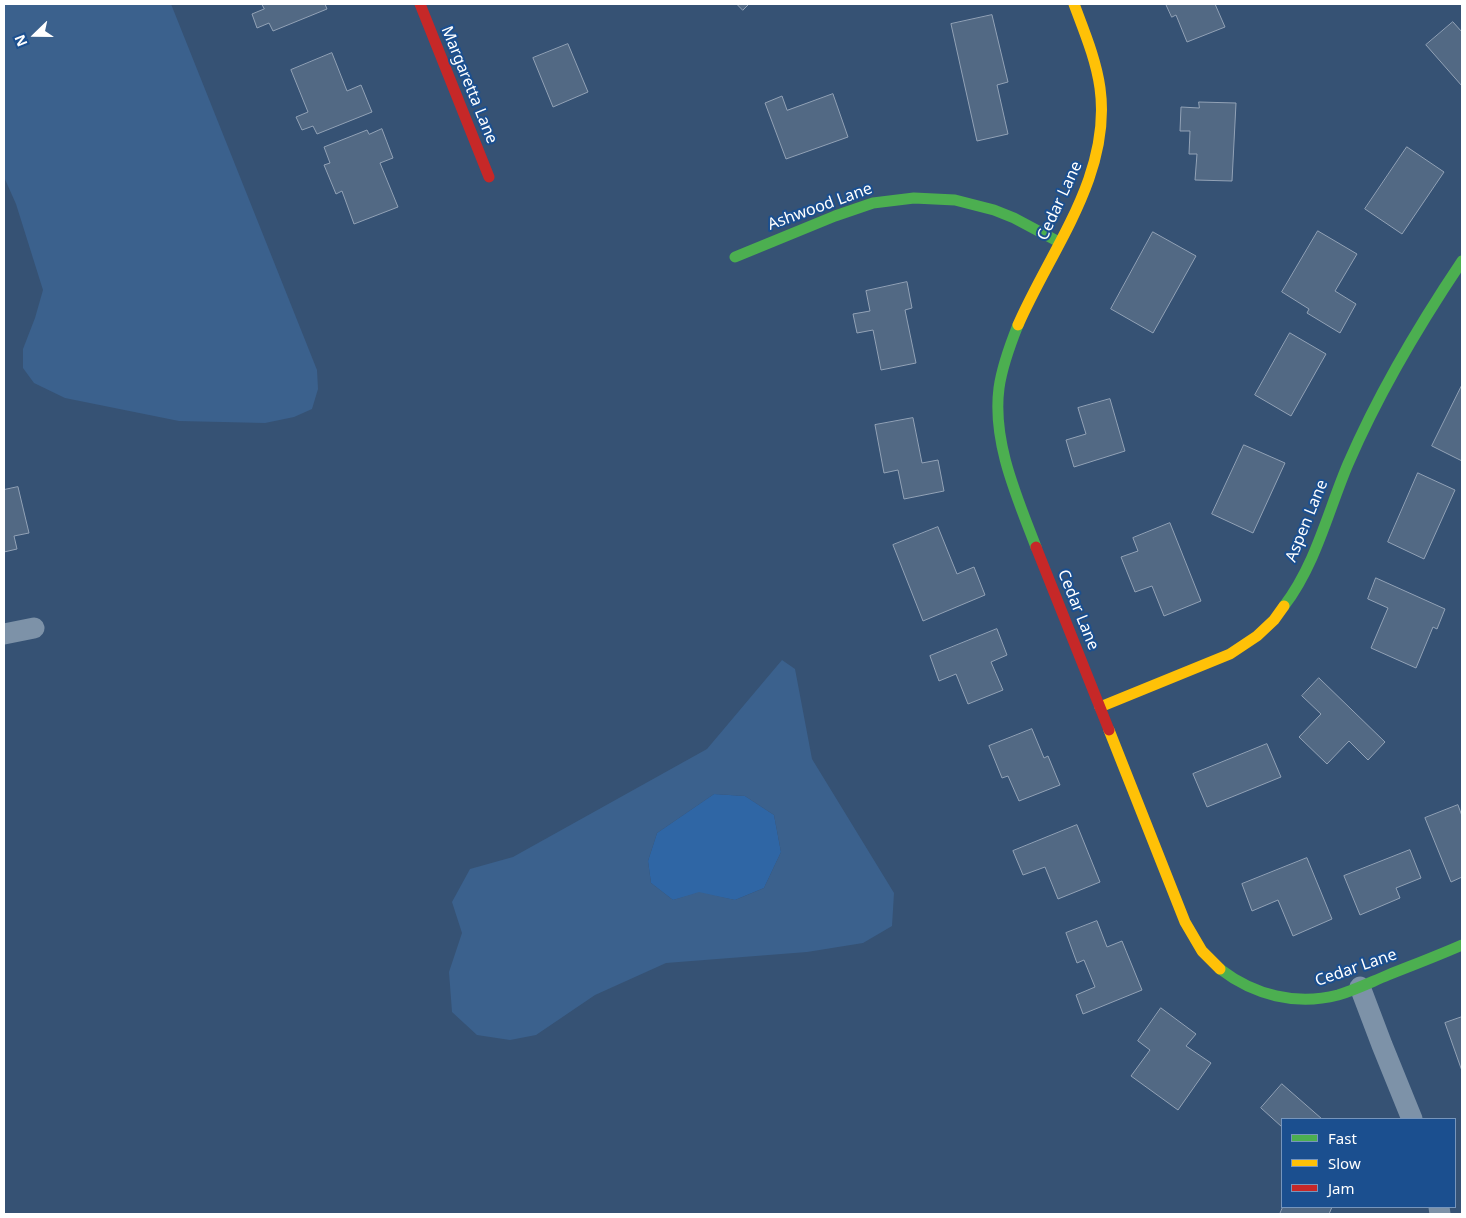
<!DOCTYPE html>
<style>
body{margin:0}
#map{position:relative;width:1466px;height:1218px;overflow:hidden;background:#365274;font-family:"Noto Sans",sans-serif}
canvas{display:block}
.frame{position:absolute;inset:0;border:5px solid #fff;pointer-events:none}
.legend{position:absolute;left:1281px;top:1118px;width:175px;height:90px;box-sizing:border-box;background:#1b4f8f;border:1px solid #7695bc;margin:0;padding:6px 9px;list-style:none;font-size:15px;color:#fff}
.legend li{display:flex;align-items:center;gap:10px;height:25px}
.legend b{width:25px;border:1px solid #7695bc}
.north{position:absolute;left:10px;top:10px;width:50px;height:50px;-webkit-text-stroke:4px #1b4f8f;paint-order:stroke;rotate:248deg;font-size:14px;font-weight:700;line-height:20px;text-align:center;color:#fff}
.north::after{content:'';display:block;margin:auto;width:18px;height:22px;background:#fff;clip-path:polygon(50% 0,100% 100%,50% 72%,0 100%)}
</style>
<div id="map">
<canvas width="1466" height="1218"></canvas>
<div class="frame"></div>
<ul class="legend">
<li><b style="height:6px;background:#4caf50"></b>Fast</li>
<li><b style="height:6px;background:#ffc107"></b>Slow</li>
<li><b style="height:6px;background:#c62828"></b>Jam</li>
</ul>
<div class="north">N</div>
</div>
<script>
const ctx = document.querySelector('canvas').getContext('2d');
ctx.lineJoin = 'round';
function paint(path, color) {
  ctx.fillStyle = color;
  ctx.fill(path, 'evenodd');
}
function trace(path, color, width, dash) {
  ctx.strokeStyle = color;
  ctx.lineWidth = width;
  ctx.lineCap = dash ? 'butt' : 'round';
  ctx.setLineDash(dash || []);
  ctx.stroke(path);
}
function write(font, color, halo, rows, align = 'center') {
  ctx.font = font + ' "Noto Sans",sans-serif';
  ctx.lineWidth = 4;
  ctx.setLineDash([]);
  ctx.textBaseline = 'middle';
  ctx.strokeStyle = halo;
  ctx.fillStyle = color;
  for (const [text, x, y, turn = 0] of rows) {
    ctx.save();
    ctx.translate(x, y);
    ctx.rotate((+turn || 0) * Math.PI / 180);
    ctx.textAlign = isNaN(turn) ? turn : align;
    if (halo) ctx.strokeText(text, 0, 0);
    ctx.fillText(text, 0, 0);
    ctx.restore();
  }
}
paint(new Path2D(`
 M714 794 745 796 774 815 781 852 764 888 735 900 699 893 673 900 651 883 648 861 657 833Z`), '#2f66a5');
paint(new Path2D(`
 M4 4H171L317 370 318 389 312 409 294 417 265 423 179 421 65 398 34 383 23 368V349L35 318 43 290 16 204 4 177Z
 M782 660 795 669 812 759 894 893 892 926 863 943 807 952 666 963 595 995 536 1035 510 1040 477 1035 452 1012 449 972 462 933 452 902 470 869 513 857 707 749ZM714 794 745 796 774 815 781 852 764 888 735 900 699 892 673 900 651 883 648 861 657 833Z`), '#3b618d');
const building = new Path2D(`
 M262 4H325L327 9 273 31 269 23 257 28 252 14 264 9Z
 M737 4H749L743 10Z
 M1166 4H1215L1225 27 1187 42 1176 15 1172 17Z
 M992 15 1008 82 997 85 1008 134 977 141 951 24Z
 M1453 22 1462 32V86L1426 45Z
 M568 44 588 92 553 107 533 58Z
 M332 53 347 91 361 85 372 112 317 134 313 126 302 130 296 117 308 112 291 70Z
 M833 94 848 137 786 159 765 103 782 96 787 110Z
 M1199 102 1236 103 1232 181 1195 180 1197 154H1189L1190 131H1180L1181 107 1199 108Z
 M382 129 393 158 380 163 398 207 354 224 342 191 336 194 324 165 330 163 324 147 367 130 369 134Z
 M1407 147 1444 172 1402 234 1365 209Z
 M1318 231 1357 254 1335 291 1356 304 1340 333 1307 313 1309 309 1282 292Z
 M1153 232 1196 256 1153 333 1111 309Z
 M907 282 912 308 905 310 916 363 881 370 873 330 857 333 853 314 870 311 866 291Z
 M1290 333 1326 354 1291 416 1255 395Z
 M1462 385V461L1432 446Z
 M1110 399 1125 451 1074 467 1066 440 1086 434 1078 408Z
 M913 418 922 463 938 460 944 491 904 499 898 470 884 473 875 425Z
 M1244 445 1285 463 1253 533 1212 514Z
 M1418 473 1455 490 1424 559 1388 542Z
 M18 487 29 533 14 536 17 549 4 552V490Z
 M1170 523 1201 601 1164 616 1152 586 1135 592 1121 557 1138 551 1133 538Z
 M938 527 957 574 974 567 985 595 923 621 893 545Z
 M1376 578 1445 609 1437 629 1433 627 1416 668 1371 648 1388 608 1368 599Z
 M997 629 1007 655 991 662 1003 690 968 704 956 674 939 681 930 656Z
 M1319 678 1385 742 1368 760 1349 741 1327 764 1299 737 1321 714 1302 696Z
 M1032 729 1044 758 1048 756 1060 785 1019 801 1008 776 1002 778 989 746Z
 M1267 744 1281 777 1207 807 1193 774Z
 M1458 805 1462 816V877L1451 882 1425 818Z
 M1077 825 1100 882 1058 899 1045 867 1023 875 1013 851Z
 M1410 850 1421 878 1396 888 1400 898 1360 915 1344 876Z
 M1307 858 1332 919 1293 936 1278 900 1252 911 1242 884Z
 M1097 921 1107 947 1122 941 1142 990 1083 1014 1076 995 1095 987 1084 960 1077 963 1066 933Z
 M1161 1008 1196 1034 1186 1046 1211 1063 1178 1110 1131 1076 1150 1050 1138 1041Z
 M1462 1017V1071L1445 1023Z
 M1282 1084 1322 1119H1282V1127L1261 1108Z
 M1283 1207H1332L1329 1214H1280Z`);
paint(building, '#526984');
trace(building, '#92a2b6', 1);
trace(new Path2D(`
 M4 634 34 628
 M1360 987 1382 1045 1412 1119
 M1439 1207 1440 1214`), '#7d92a8', 21);
trace(new Path2D(`
 M735 257 835 216 873 203 914 198 955 200 994 210 1014 218 1059 242
 M1018 325C1010 345 1002 366 999 388 992 442 1017 497 1036 547
 M1284 606C1316 564 1328 511 1348 464 1379 392 1419 325 1462 261
 M1220 969C1254 995 1296 1006 1338 995 1355 990 1371 982 1388 975 1413 965 1437 956 1462 945`), '#4caf50', 11);
trace(new Path2D(`
 M1018 325C1051 249 1112 175 1100 88 1096 59 1084 31 1074 4
 M1100 707 1230 654 1257 636 1274 620 1284 606
 M1109 730 1185 922 1202 951 1220 969`), '#ffc107', 11);
trace(new Path2D(`
 M420 4 489 177
 M1036 547 1109 730`), '#c62828', 11);
write('16px', '#fff', '#1b4f8f', [
 ["Margaretta Lane",469,85,68],
 ["Cedar Lane",1060,201,-65],
 ["Ashwood Lane",820,207,-20],
 ["Aspen Lane",1307,521,-68],
 ["Cedar Lane",1078,610,68],
 ["Cedar Lane",1356,968,-19]
]);
</script>
